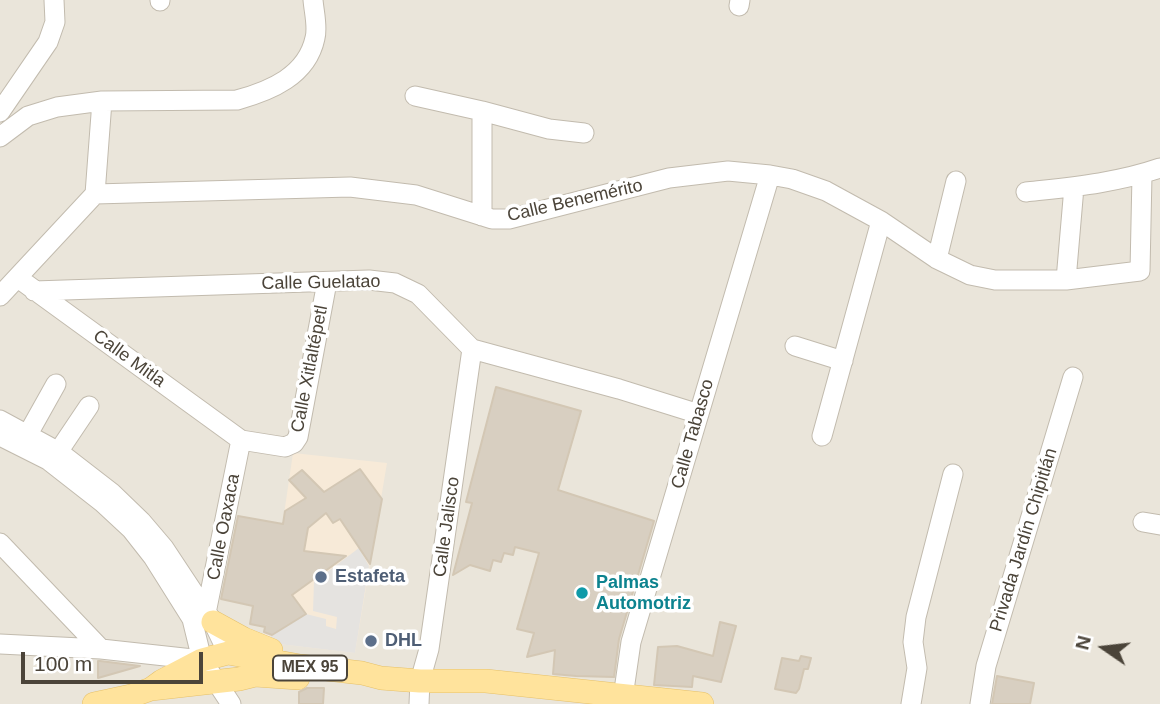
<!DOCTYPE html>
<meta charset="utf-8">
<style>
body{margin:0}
#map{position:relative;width:1160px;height:704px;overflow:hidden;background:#f6f3ec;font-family:Helvetica,sans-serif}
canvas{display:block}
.north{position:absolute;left:1069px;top:613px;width:70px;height:70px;-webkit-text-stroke:5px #fff;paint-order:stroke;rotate:284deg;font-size:19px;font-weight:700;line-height:28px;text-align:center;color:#4b4439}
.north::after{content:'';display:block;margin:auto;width:24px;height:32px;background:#4b4439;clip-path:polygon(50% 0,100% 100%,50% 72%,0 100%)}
.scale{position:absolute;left:21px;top:652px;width:182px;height:32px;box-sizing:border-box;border:4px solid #4b4439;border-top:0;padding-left:9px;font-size:21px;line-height:24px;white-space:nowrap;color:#4b4439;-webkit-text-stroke:5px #fff;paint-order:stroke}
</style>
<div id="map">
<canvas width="1160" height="704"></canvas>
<div class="north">N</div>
<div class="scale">100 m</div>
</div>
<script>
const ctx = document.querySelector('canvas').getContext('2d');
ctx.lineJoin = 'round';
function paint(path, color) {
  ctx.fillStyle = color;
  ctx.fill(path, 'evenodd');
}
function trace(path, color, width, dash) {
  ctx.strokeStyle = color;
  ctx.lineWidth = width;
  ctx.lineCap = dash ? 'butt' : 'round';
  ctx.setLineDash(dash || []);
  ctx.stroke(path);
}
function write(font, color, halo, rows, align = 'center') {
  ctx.font = font + ' Helvetica,sans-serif';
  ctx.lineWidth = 7;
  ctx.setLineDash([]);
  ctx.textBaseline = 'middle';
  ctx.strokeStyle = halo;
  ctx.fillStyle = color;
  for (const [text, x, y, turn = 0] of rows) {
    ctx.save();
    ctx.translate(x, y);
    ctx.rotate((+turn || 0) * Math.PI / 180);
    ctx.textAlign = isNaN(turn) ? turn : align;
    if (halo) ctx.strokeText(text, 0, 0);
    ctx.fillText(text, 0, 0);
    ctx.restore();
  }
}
paint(new Path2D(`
 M0 0H1160V704H0Z`), '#eae5da');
paint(new Path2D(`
 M293 453 387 463 355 653 262 642 279 548Z`), '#f7ead8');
paint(new Path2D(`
 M359 548 369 566 355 653 262 642 306 614 326 619V626L336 629 337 617 313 611 314 582Z`), '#e5e3e0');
const building = new Path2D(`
 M496 387 581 411 558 490 654 521 619 639 614 677 576 676 553 674 555 650 527 657 534 633 517 629 539 553 515 547 513 555 504 553 501 562 493 560 490 571 470 565 453 575 472 503 466 502Z
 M360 469 382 499 370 564 340 519 333 523 326 513 308 528 304 551 346 556 292 595 306 614 272 635 264 632 265 627 250 624 253 606 221 599 238 516 283 524 285 511 306 498 289 480 302 470 324 492Z
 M720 622 736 626 721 682 693 676 692 687 654 685 658 647 677 646 713 656Z
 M801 656 811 658 808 669H804L799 689 796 693 775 689 782 658 799 661Z
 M98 661H100L140 666 98 678Z
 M997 676 1034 683 1030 704H992Z
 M307 688H324L323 704H299V692Z`);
paint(building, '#d8cfc1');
trace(building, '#d3c7b4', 2);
const minor = new Path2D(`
 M160 0V1
 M739 6 740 0
 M415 96 482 111 549 129 584 133
 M482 111V216
 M0 112 48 42 55 22 54 0
 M0 137 28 116 57 107 102 101 237 100C270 91 307 76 315 38 318 27 314 12 313 0
 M1026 192C1071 187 1117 183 1160 168
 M95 194 350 187 416 195 492 219H509L669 178 728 171 770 175 792 179 826 191 881 221 937 259 970 275 995 280H1066L1140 271 1142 175
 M937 259 956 181
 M18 278 241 440 285 447 294 443 298 437 327 282
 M1066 280 1074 187
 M34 291 369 280 395 283 418 294 472 349 619 389 699 414
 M0 296 95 194 102 101
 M795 346 843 361
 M0 420 59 452 112 493 141 521 164 548 213 622 228 653
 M28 434 56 384
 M0 436 48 460 103 503 131 529 153 557 192 619 202 660 231 704
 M822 436 881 221
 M52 461 89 406
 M1143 522 1160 525
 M0 543 101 649
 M206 613 241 440
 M0 644 101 649 202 660
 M419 704 420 681 429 649 472 349
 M622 704 631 642 770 175
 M911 704 917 668 913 642 916 617 953 474
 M980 704 986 666 1073 377`);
const major = new Path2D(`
 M213 622 244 639 271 650
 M151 689 162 681 202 660 228 653 300 666 362 673 381 678 420 681H486L702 704
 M94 704 131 696 151 689 239 679 255 675 298 678`);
trace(minor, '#c2bbae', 21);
trace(major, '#e6c16a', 24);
trace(minor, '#fff', 19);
trace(major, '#ffe39c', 23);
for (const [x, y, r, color] of [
 [321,577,7,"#5c6f8a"],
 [582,593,7,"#0f9aa8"],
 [371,641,7,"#5c6f8a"]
]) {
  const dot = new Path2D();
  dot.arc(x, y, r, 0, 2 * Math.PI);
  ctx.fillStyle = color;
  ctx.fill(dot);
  trace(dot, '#fff', 2.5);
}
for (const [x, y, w] of [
 [310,668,74]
]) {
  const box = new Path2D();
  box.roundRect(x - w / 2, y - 12.5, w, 25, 5);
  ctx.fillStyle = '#fff';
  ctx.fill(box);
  trace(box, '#4b4439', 2);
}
write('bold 16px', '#4b4439', null, [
 ["MEX 95",310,668]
]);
write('18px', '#4b4439', '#fff', [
 ["Calle Benemérito",575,201,-13],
 ["Calle Guelatao",321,283,-1],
 ["Calle Mitla",129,359,36],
 ["Calle Xitlaltépetl",310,369,-79],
 ["Calle Tabasco",693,434,-74],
 ["Calle Oaxaca",224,527,-79],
 ["Calle Jalisco",447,527,-82],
 ["Privada Jardín Chipitlán",1024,540,-73]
]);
write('bold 18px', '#4e5e75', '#fff', [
 ["Estafeta",335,577],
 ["DHL",385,641]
], 'left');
write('bold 18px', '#0d838f', '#fff', [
 ["Palmas",596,583],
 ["Automotriz",596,604]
], 'left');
</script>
